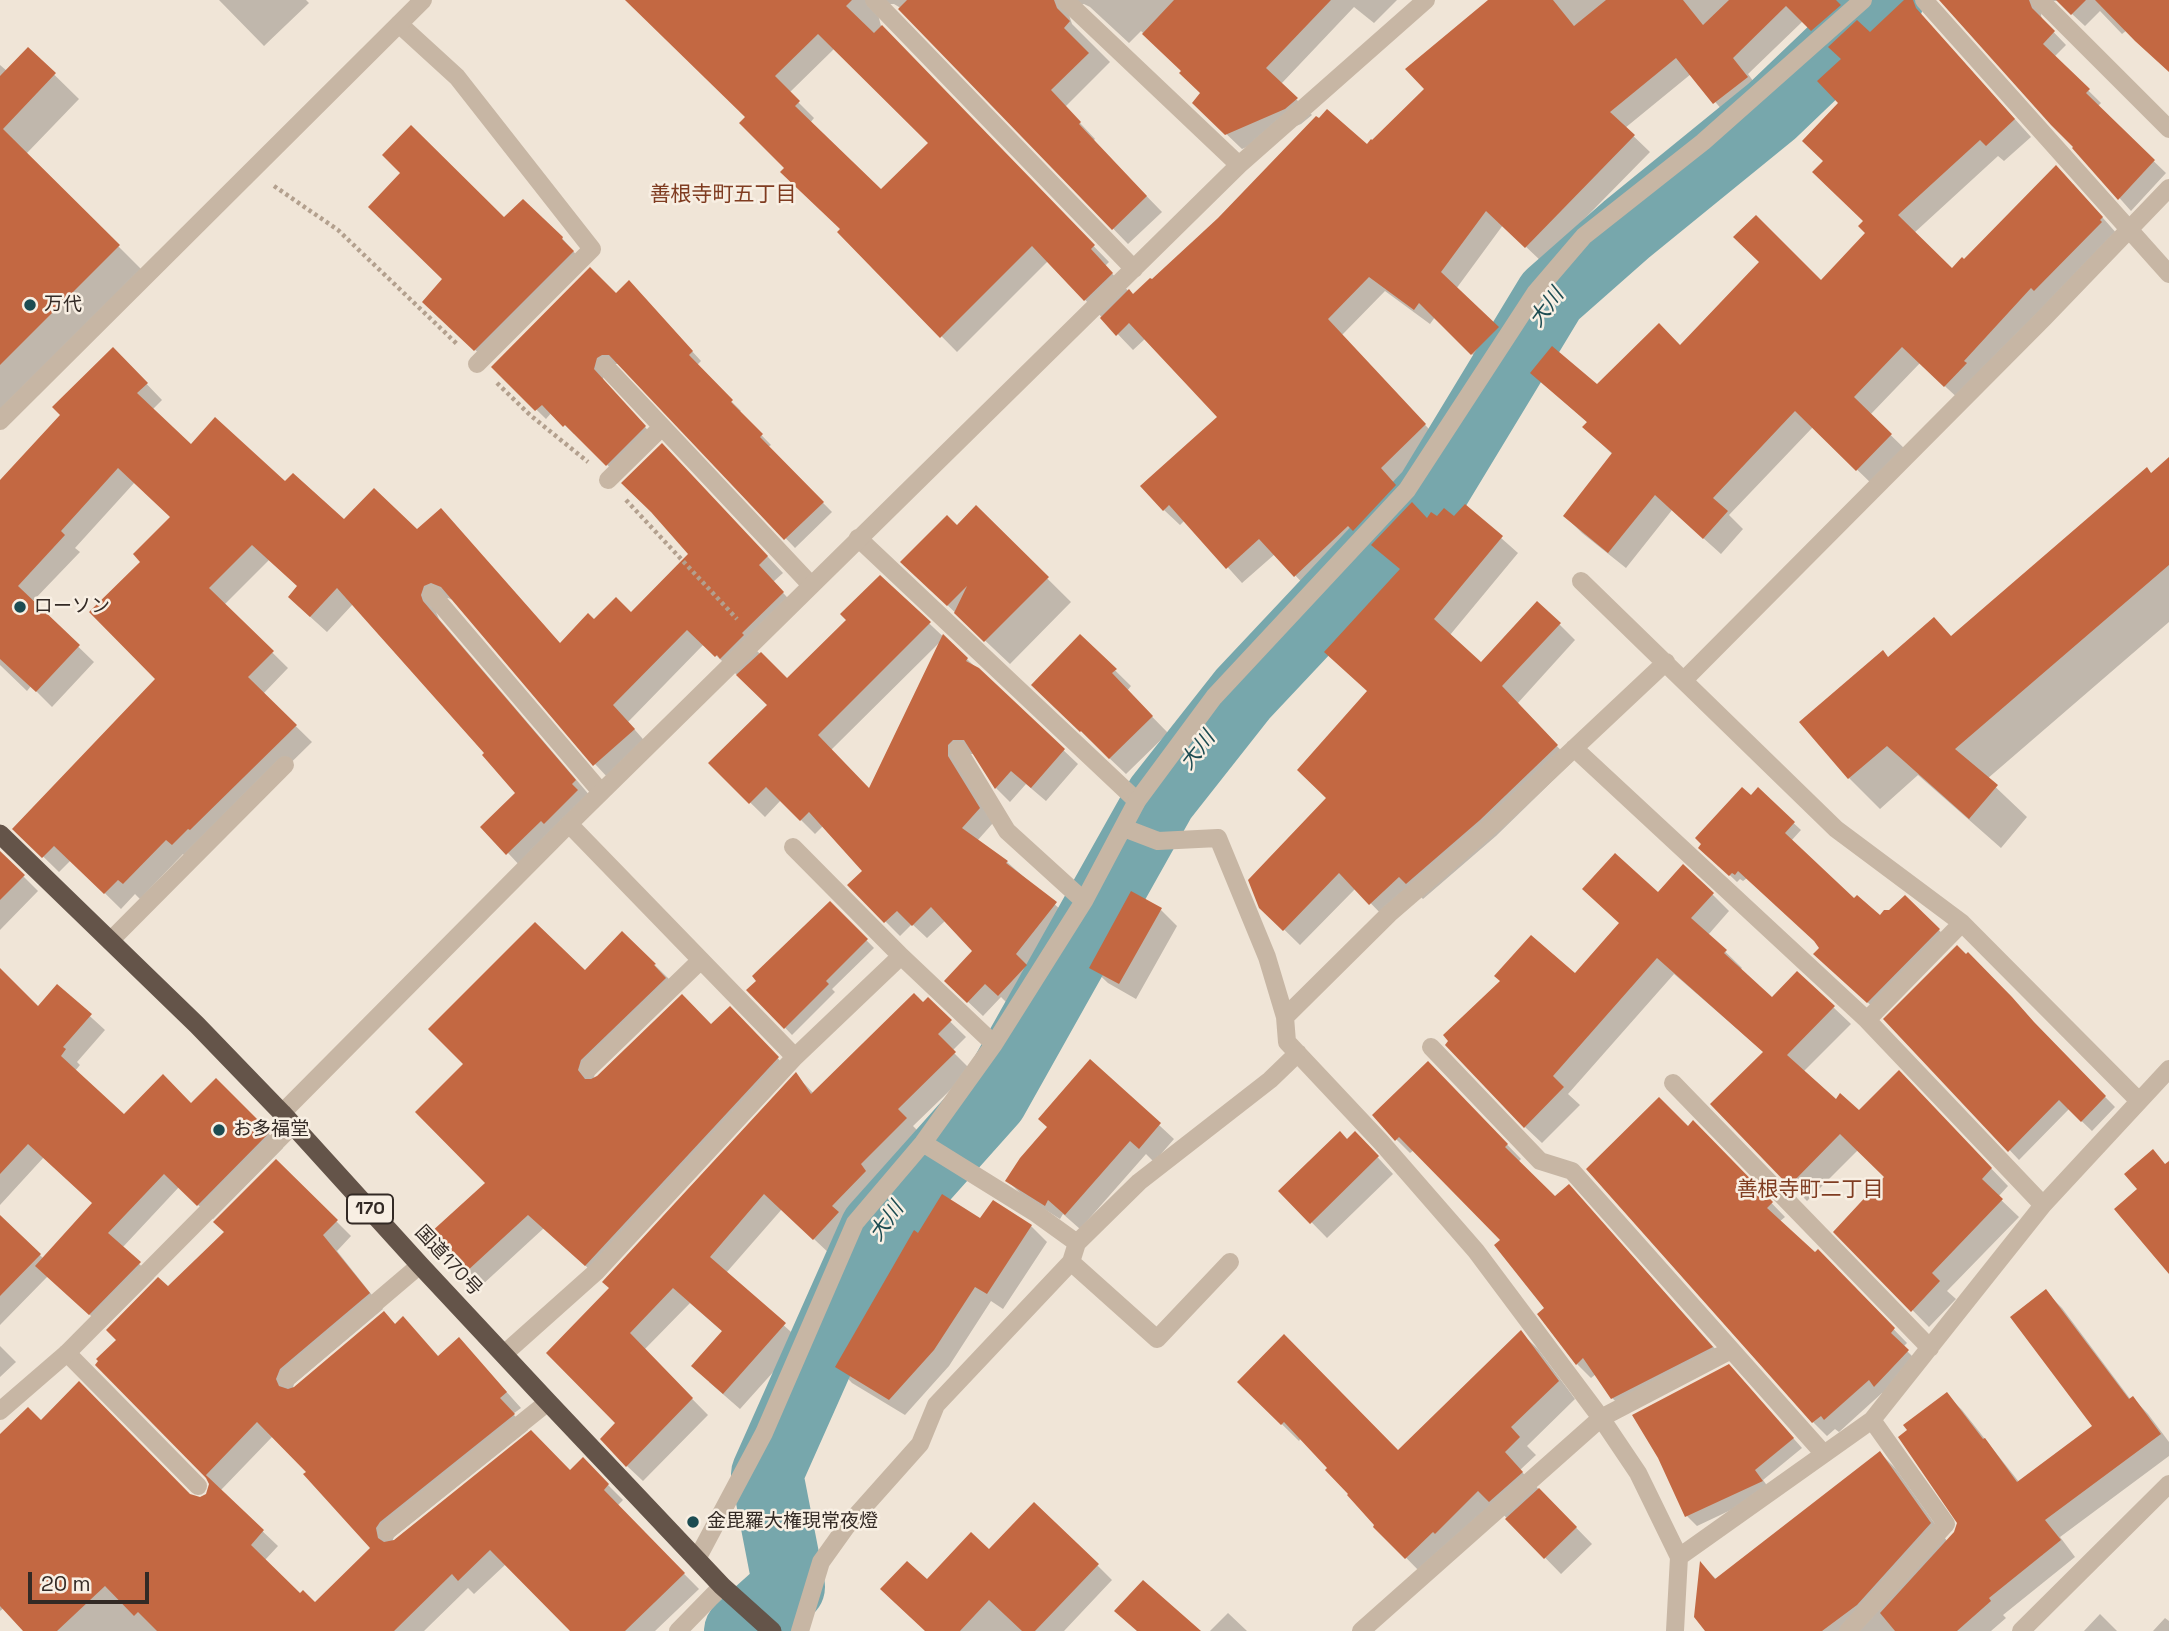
<!DOCTYPE html>
<meta charset="utf-8">
<style>
body{margin:0}
#map{position:relative;width:2169px;height:1631px;overflow:hidden;background:#f0e5d7;font-family:"Space Grotesk",sans-serif}
canvas{display:block}
.scale{position:absolute;left:28px;top:1572px;width:121px;height:32px;box-sizing:border-box;border:4px solid #332a25;border-top:0;padding-left:9px;font-size:21px;line-height:24px;white-space:nowrap;color:#332a25;-webkit-text-stroke:5px #f8efe3;paint-order:stroke}
</style>
<div id="map">
<canvas width="2169" height="1631"></canvas>
<div class="scale">20 m</div>
</div>
<script>
const ctx = document.querySelector('canvas').getContext('2d');
ctx.lineJoin = 'round';
function paint(path, color) {
  ctx.fillStyle = color;
  ctx.fill(path, 'evenodd');
}
function trace(path, color, width, dash) {
  ctx.strokeStyle = color;
  ctx.lineWidth = width;
  ctx.lineCap = dash ? 'butt' : 'round';
  ctx.setLineDash(dash || []);
  ctx.stroke(path);
}
function write(font, color, halo, rows, align = 'center') {
  ctx.font = font + ' "Space Grotesk","Noto Sans JP",sans-serif';
  ctx.lineWidth = 5;
  ctx.setLineDash([]);
  ctx.textBaseline = 'middle';
  ctx.strokeStyle = halo;
  ctx.fillStyle = color;
  for (const [text, x, y, turn = 0] of rows) {
    ctx.save();
    ctx.translate(x, y);
    ctx.rotate((+turn || 0) * Math.PI / 180);
    ctx.textAlign = isNaN(turn) ? turn : align;
    if (halo) ctx.strokeText(text, 0, 0);
    ctx.fillText(text, 0, 0);
    ctx.restore();
  }
}
paint(new Path2D(`
 M219 0H306L309 3 264 46Z
 M627 0H1397L1374 23 1354 7 1281 84 1312 115 1301 124 1242 149 1194 103 1202 94 1183 71 1141 31 1129 43 1090 7 1084 4 1073 7 1069 15 1072 24 1110 62 1065 107 1095 139 1093 141 1162 212 1128 244 899 7 894 4H887L878 14 881 26 1109 262 1105 266 1133 296 1152 282 1367 146 1426 89 1491 0H1834L1870 35 1941 37 2031 137 2004 161 1998 156 1914 233 1952 270 2073 184 2118 235 1962 402 1920 363 1870 415 1908 452 1874 486 1813 427 1729 515 1743 529 1721 554 1672 510 1626 568 1582 533 1565 516 1613 455 1585 427 1588 423 1532 373 1597 387 1821 282 1867 233 1865 222 1825 161 1840 104 1843 60 1803 21 1748 74 1762 93 1730 119 1691 74 1625 128 1650 152 1542 262 1503 225 1456 289 1513 344 1488 370 1435 317 1430 324 1385 291 1342 335 1440 441 1395 485 1427 520 1454 518 1465 506 1518 553 1450 635 1481 664 1559 624 1575 640 1517 704 1572 762 1496 836 1423 899 1416 892 1386 919 1356 888 1300 945 1261 907 1329 799 1369 692 1401 570 1372 543 1370 545 1365 541 1311 592 1275 554 1242 583 1185 520 1180 525 1164 510 1219 417 1146 338 1133 350 1048 261 957 352 839 232 842 229 786 168 747 117ZM835 48 930 143 881 192 810 123 814 118 789 93Z
 M1944 0H2169V70L2127 30 2122 34 2100 11 2085 26 2058 1H2049L2043 5 2041 16 2044 22 2066 45 2054 57 2101 103 2097 107 2166 173 2131 211Z
 M28 49 79 99 26 154 142 270 0 413V65L7 71Z
 M504 219 562 238 585 265 488 362 437 314 445 279Z
 M638 292 701 361 696 366 741 411 739 412 771 445 768 447 832 512 795 548 619 364H612L605 367 603 380 654 437 616 474 576 432 574 434 552 412 546 419 493 367 616 296Z
 M113 349 162 400 152 410 191 446 285 483 344 522 417 532 441 510 561 645 594 621 631 614 691 554 678 461 783 573 773 582 798 609 756 650 787 680 849 620 880 577 1078 764 1046 801 1026 784 1010 802 996 788 975 754H967L993 823 977 841 1007 862 1070 918 1029 969 1040 980 1013 1009 1001 997 983 1016 946 981 974 951 946 920 927 938 912 924 900 936 849 885 864 871 823 826 815 834 781 800 765 817 710 763 769 705 704 644 628 722 649 746 610 780 595 764 455 601 448 598 440 602 436 612 439 619 591 797 523 869 508 853 518 793 486 753 353 604 327 632 306 613 299 587 269 560 224 605 288 668 263 694 312 742 207 845 189 860 183 854 140 899 135 894 121 909 71 860 59 872 15 829 158 679 142 562 172 517 135 482 75 548 80 552 32 602 94 662 52 707 31 686 27 691 0 665V483L63 415ZM943 639 869 790 831 750Z
 M2169 460V622L1987 779 2027 817 2001 848 1918 775 1880 809 1849 778 1889 659 1952 637Z
 M976 508 1071 602 1010 664 927 586 957 527Z
 M1080 636 1131 686 1127 691 1168 733 1126 774 1049 701Z
 M1758 790 1801 830 1791 841 1855 900 1880 918 1890 912 1905 897 1947 938 1876 1010 1823 962 1821 948 1817 943 1747 878 1743 881 1740 879 1737 882 1700 847Z
 M0 853 38 891 0 930Z
 M1658 894H1712L1729 911 1708 935 1742 968 1740 970 1772 999 1797 973 1851 1024 1803 1072 1836 1101 1859 1112 1915 1089 2008 1186 1998 1197 2019 1217 1947 1291 1956 1299 1929 1327 1836 1232 1886 1177 1858 1150 1807 1201 1712 1104 1765 1053 1674 974 1568 1094 1580 1105 1542 1143 1525 1127 1575 976Z
 M830 903 874 948 832 989 835 992 792 1035 749 990Z
 M1161 910 1177 926 1136 999 1108 983 1091 967Z
 M622 933 669 979 595 1074 593 1080 711 1027 730 1009 792 1073 600 1279 544 1228 482 1285 432 1233 487 1183 585 972Z
 M0 970 38 1009 58 987 105 1030 77 1062 80 1065 75 1071 124 1117 191 1105 216 1081 283 1148 213 1219 179 1187 122 1248 154 1278 104 1328 48 1276 0 1325V1217L44 1259 94 1204 44 1157 0 1205Z
 M928 1000 966 1037 952 1051 971 1070 913 1126 922 1135 876 1181 881 1188 854 1229 831 1255 782 1209 726 1273 801 1341 740 1409 709 1382 723 1332 690 1303 644 1350 708 1415 643 1481 627 1466 618 1423 611 1288 796 1075 814 1094Z
 M1886 1019 2043 1034 2115 1107 2092 1131 2069 1109 2019 1160Z
 M1090 1061 1174 1139 1154 1162 1146 1154 1080 1229 1063 1214 1060 1219 1022 1195 1007 1180 1049 1127Z
 M1442 1077 1521 1159 1518 1162 1554 1199 1583 1201 1726 1361 1627 1412 1612 1398 1596 1374 1591 1378 1577 1364 1540 1314 1546 1308 1503 1241 1414 1150 1410 1153 1396 1139Z
 M1688 1128 1707 1136 1785 1217 1779 1222 1815 1255 1818 1251 1907 1343 1903 1347 1921 1365 1889 1400 1882 1393 1839 1432 1835 1429 1827 1436 1813 1422 1588 1169Z
 M1347 1141 1371 1150 1393 1174 1327 1238 1281 1191Z
 M276 1161 351 1236 337 1251 383 1309 294 1384 292 1391 384 1313 396 1325 439 1358 459 1339 521 1408 513 1414 528 1430 394 1537 391 1544 570 1472 597 1474 623 1500 617 1506 699 1589 655 1631H574L506 1564 474 1594 468 1588 424 1631H26L4 1608 0 1611V1436L41 1423 189 1496 200 1499 208 1495 211 1484 208 1477 97 1365 168 1289 226 1232ZM273 1436 308 1472 373 1548 315 1604 300 1595 265 1560 278 1546 220 1491Z
 M993 1202 1031 1226 1047 1242 1003 1309 991 1301 949 1366 905 1415 852 1383 837 1367 918 1235 981 1221Z
 M2046 1292 2062 1308 2131 1400 2133 1398 2148 1414 2169 1442V1456L2060 1537 2075 1557 2003 1615 2006 1618 1991 1631H1706L1702 1565 1717 1580 1880 1453 1896 1469 1947 1541 1959 1527 1946 1394 1962 1410 2019 1482 2094 1427Z
 M1521 1333 1538 1349 1575 1399 1527 1446 1536 1455 1520 1470 1592 1544 1561 1574 1496 1507 1423 1575 1376 1527 1330 1468 1301 1438 1299 1441 1239 1382 1398 1452Z
 M0 1346 16 1362 0 1377Z
 M1738 1376 1802 1448 1763 1480 1771 1491 1697 1526 1687 1516 1660 1457Z
 M989 1552 1097 1565 1112 1580 1064 1631H926L927 1582Z
 M1228 1613 1247 1631H1210Z
 M2100 1614 2117 1631H2084Z
 M2165 1618 2169 1621V1631H2153Z`), '#0003');
trace(new Path2D(`
 M740 1631 789 1587 767 1474 876 1229 992 1099 1161 798 1243 694 1431 494 1551 296 1627 229 1772 111 1888 0`), '#77a7ac', 72);
paint(new Path2D(`
 M625 0H852L846 6 874 33 882 25 1095 245 1091 249 1113 273 1084 301 1032 246 940 338 837 232 840 229 780 172 784 168 739 123 745 117ZM818 34 928 143 881 189 795 106 800 101 775 76Z
 M907 0H1054L1057 8 1070 21 1064 28 1089 53 1051 90 1081 122 1079 124 1147 196 1112 230 898 9Z
 M1174 0H1331L1266 68 1298 98 1285 109 1225 135 1192 103 1200 93 1179 73 1181 71 1142 34Z
 M1488 0H1553L1574 26 1606 0H1683L1703 25 1729 0H1836L1841 5 1811 31 1786 6 1733 58 1748 77 1713 104 1676 58 1610 112 1635 135 1525 248 1486 211 1441 272 1499 327 1471 355 1419 303 1414 310 1369 277 1328 319 1426 424 1381 468 1396 485 1353 531 1348 526 1294 577 1259 539 1226 569 1169 505 1163 511 1140 486 1217 417 1129 323 1116 336 1100 318 1129 289 1133 294 1150 278 1152 279 1218 218 1316 116 1319 118 1327 109 1367 144 1371 139 1372 140 1424 89 1405 69Z
 M1904 0H1913L1916 8 2015 119 1986 146 1980 140 1898 215 1952 268 1962 257 1964 259 2056 165 2103 217 2100 220 2102 222 2034 291 2031 288 1964 361 1967 363 1944 387 1902 347 1854 397 1892 434 1856 471 1795 411 1713 498 1728 511 1703 539 1655 495 1608 553 1563 516 1612 453 1582 427 1587 422 1530 373 1552 346 1597 384 1659 323 1680 345 1759 262 1733 237 1756 215 1821 280 1865 233 1858 226 1863 221 1812 172 1823 161 1802 141 1838 103 1817 81 1841 59 1828 47 1857 20 1870 32Z
 M1939 0H2029L2032 8 2055 31 2043 44 2090 89 2086 93 2155 160 2118 200 2072 148 2073 147 2051 125Z
 M2056 0H2086L2071 15Z
 M2095 0H2169V72L2135 41Z
 M28 47 56 73 3 129 120 245 0 365V76Z
 M411 125 504 217 523 199 563 237 562 239 574 251 474 351 422 302 442 279 368 207 400 173 382 155Z
 M590 267 616 293 629 280 693 351 689 355 733 400 731 402 763 434 760 437 824 502 784 540 609 355H602L597 358 594 369 646 426 606 466 565 425 563 427 542 405 535 411 491 367Z
 M113 347 148 383 137 393 191 444 215 417 285 481 293 473 344 519 374 488 417 529 441 508 560 643 588 613 594 619 616 597 631 612 688 554 651 512 621 483 662 443 768 556 759 565 784 592 742 633 744 635 720 659 717 655 715 657 687 630 613 705 635 729 593 766 441 587 431 583 424 586 421 595 423 601 576 780 572 784 578 790 544 824 541 821 506 855 480 827 515 793 482 755 484 753 337 588 310 617 288 597 297 586 252 545 209 588 274 651 248 677 297 725 190 830 188 829 172 845 166 840 123 884 118 880 104 894 54 846 42 858 12 829 155 679 89 612 140 562 133 554 170 517 118 468 61 531 65 535 18 586 80 645 36 692 0 659V480L60 415 52 407Z
 M2169 457V565L1955 749 1998 785 1969 819 1887 746 1848 779 1799 722 1883 650 1888 657 1934 617 1951 636 2147 467 2151 473Z
 M1412 502 1427 518 1431 512 1437 516 1444 508 1454 516 1465 504 1503 536 1434 619 1481 662 1537 601 1561 623 1502 686 1558 745 1480 820 1406 884 1399 877 1369 905 1339 873 1283 931 1259 908 1248 880 1326 798 1297 770 1367 691 1324 652 1400 569 1371 545Z
 M976 505 1049 577 984 642 954 613 967 586 947 606 900 562 947 515 957 525Z
 M880 575 931 622 818 735 869 788 943 634 968 658 966 661 979 668 1065 749 1031 788 1011 771 995 789 964 740H953L948 745V756L980 808 962 828 1008 861 1006 863 1057 902 1016 954 1027 965 998 996 985 984 967 1003 944 981 972 951 931 907 912 926 897 911 884 923 847 885 862 871 809 812 800 821 766 787 749 804 708 763 767 705 736 675 761 652 787 678 846 620 840 614Z
 M1080 634 1117 669 1112 673 1153 716 1109 759 1081 731 1080 732 1031 685Z
 M1742 787 1751 795 1758 787 1795 822 1785 833 1854 898 1857 895 1880 915 1884 910H1889L1905 895 1940 929 1867 1003 1813 954 1819 948 1814 941 1738 871 1735 875 1732 873 1729 876 1698 848 1701 844 1695 838Z
 M0 851 25 875 0 900Z
 M1615 853 1658 892 1683 864 1714 893 1691 918 1727 950 1724 953 1772 997 1797 971 1835 1006 1787 1055 1836 1099 1840 1093 1859 1110 1899 1070 1992 1168 1982 1179 2003 1199 1932 1273 1940 1281 1911 1312 1833 1232 1884 1177 1840 1134 1789 1186 1710 1104 1763 1052 1657 958 1553 1076 1564 1087 1524 1128 1445 1045 1448 1041 1443 1035 1500 981 1494 976 1531 935 1575 973 1619 923 1582 889Z
 M1131 891 1162 908 1119 984 1089 968Z
 M830 901 868 939 826 981 829 984 784 1029 746 990 756 981 752 976Z
 M535 922 585 970 622 931 656 964 654 965 666 978 581 1060 578 1070 585 1079H591L597 1076 682 994 711 1024 730 1006 779 1057 585 1266 528 1215 466 1272 430 1233 485 1183 415 1112 463 1064 428 1029Z
 M1957 945 1966 954 1968 952 2012 997 2034 1022 2106 1096 2081 1122 2059 1100 2008 1152 1883 1019Z
 M0 968 38 1006 57 984 92 1014 63 1047 66 1049 61 1056 124 1114 163 1074 191 1103 216 1078 270 1132 197 1206 164 1174 108 1233 141 1262 89 1315 35 1266 92 1203 28 1144 0 1174Z
 M914 993 923 1002 928 997 952 1020 938 1034 956 1052 898 1109 907 1118 861 1164 866 1171 832 1206 839 1212 813 1240 764 1194 710 1257 786 1323 723 1394 691 1366 722 1331 673 1288 630 1333 693 1398 626 1467 600 1439 615 1423 546 1353 609 1288 602 1282 796 1072 811 1094Z
 M1090 1059 1161 1123 1139 1149 1130 1141 1065 1215 1048 1200 1045 1206 1005 1181 1020 1158 1047 1127 1038 1119Z
 M1428 1061 1508 1144 1505 1147 1555 1196 1569 1184 1713 1347 1611 1399 1583 1358 1576 1365 1537 1314 1544 1308 1494 1245 1500 1240 1399 1137 1395 1141 1372 1115Z
 M1659 1097 1688 1126 1693 1120 1773 1202 1767 1208 1815 1252 1818 1249 1895 1328 1891 1333 1909 1350 1874 1387 1869 1380 1824 1420 1821 1416 1812 1423 1586 1169Z
 M1340 1131 1347 1139 1355 1131 1379 1156 1310 1224 1278 1191Z
 M2153 1149 2165 1164 2169 1161V1274L2114 1209 2137 1189 2124 1174Z
 M276 1159 338 1220 323 1235 370 1293 280 1369 276 1379 279 1386 288 1389 294 1387 384 1311 395 1324 403 1316 438 1356 459 1337 507 1392 500 1398 515 1414 380 1522 376 1528 378 1538 384 1542 394 1540 531 1430 570 1470 583 1457 609 1484 604 1490 685 1573 625 1631H570L490 1550 458 1581 452 1574 394 1631H157L138 1612 134 1616 105 1586 57 1631H23L0 1606V1434L28 1407 41 1420 79 1381 190 1494 200 1497 206 1494 209 1484 206 1478 95 1365 98 1361 96 1359 116 1340 106 1330 158 1277 168 1286 224 1232 213 1222ZM257 1422 306 1472 303 1474 370 1548 315 1602 303 1590 300 1593 251 1545 264 1530 206 1475Z
 M942 1194 980 1218 993 1200 1032 1225 987 1294 975 1287 934 1350 889 1400 835 1367 914 1230 918 1233Z
 M0 1215 41 1254 0 1296Z
 M2046 1289 2129 1399 2133 1396 2161 1434 2045 1520 2061 1540 1989 1598 1991 1601 1957 1631H1895L1880 1613 1954 1532 1957 1523 1898 1437 1907 1430 1903 1425 1947 1392 1983 1439 1985 1438 2017 1482 2092 1426 2010 1317Z
 M1521 1330 1559 1381 1511 1427 1520 1437 1505 1452 1523 1472 1489 1502 1478 1491 1435 1534 1433 1532 1405 1559 1373 1527 1374 1525 1347 1495 1348 1494 1325 1470 1327 1468 1284 1422 1281 1425 1237 1382 1284 1334 1398 1450Z
 M1729 1364 1794 1438 1755 1470 1763 1481 1685 1517 1658 1458 1632 1415Z
 M1880 1451 1931 1523 1857 1605 1822 1631H1705L1694 1617 1700 1561 1715 1579Z
 M1539 1488 1577 1527 1544 1559 1505 1519Z
 M1034 1502 1099 1564 1035 1631H1022L989 1600 960 1631H925L880 1589 907 1561 927 1579 971 1532 989 1549Z
 M1143 1580 1201 1631H1137L1114 1611Z`), '#c36842');
trace(new Path2D(`
 M274 186 338 230 458 345
 M497 383 530 415 588 462
 M626 500 737 619`), '#b3a08e', 4.5, [3.5, 3.5]);
trace(new Path2D(`
 M2040 0 2169 129
 M399 24 457 77 592 249 477 364
 M605 366 811 585
 M608 480 662 427
 M858 538 1137 801
 M432 594 601 792
 M110 941 285 765
 M67 1353 198 1486`), '#c7b6a4', 18);
trace(new Path2D(`
 M874 0 1134 269
 M1065 0 1239 165
 M1924 0 2169 274
 M0 421 423 0
 M1581 581 1836 829 1962 923 2139 1101
 M1684 680 2044 318 2169 188
 M1574 748 1867 1020 2043 1205
 M958 750 1007 831 1084 901
 M569 824 795 1057
 M1124 828 1158 841 1218 838 1267 957 1285 1017 1287 1042 1381 1142 1476 1251 1601 1418 1638 1473 1679 1557 1675 1631
 M793 847 901 956
 M1285 1017 1389 914 1501 817 1666 662
 M1867 1020 1962 923
 M1431 1047 1540 1161 1572 1171 1824 1454
 M589 1068 701 960
 M1673 1083 1930 1348
 M282 1113 569 824 1239 165 1426 0
 M923 1143 1034 1212 1077 1243
 M1071 1262 1157 1339 1230 1262
 M504 1354 597 1271 795 1057 901 956 994 1044
 M287 1378 420 1265
 M0 1411 67 1353 293 1125
 M387 1531 548 1402
 M1679 1557 1872 1420 2043 1205 2169 1069
 M697 1559 764 1433 855 1223 923 1143 994 1044 1084 901 1137 801 1214 697 1407 490 1536 292 1584 236 1703 142 1863 0
 M678 1631 722 1586
 M800 1631 821 1562 846 1527 920 1444 936 1405 1071 1262 1077 1243 1139 1182 1270 1080 1298 1053
 M1361 1631 1601 1418 1731 1350
 M1848 1631 1946 1524 1872 1420
 M2021 1631 2169 1484`), '#c7b6a4', 18);
trace(new Path2D(`
 M0 834 197 1025 282 1113 420 1265 548 1402 722 1586 772 1631`), '#645449', 19);
for (const [x, y, r, color] of [
 [30,305,7,"#1c4c52"],
 [20,607,7,"#1c4c52"],
 [219,1130,7,"#1c4c52"],
 [693,1522,7,"#1c4c52"]
]) {
  const dot = new Path2D();
  dot.arc(x, y, r, 0, 2 * Math.PI);
  ctx.fillStyle = color;
  ctx.fill(dot);
  trace(dot, '#f8efe3', 2.5);
}
for (const [x, y, w] of [
 [370,1209,46]
]) {
  const box = new Path2D();
  box.roundRect(x - w / 2, y - 14.5, w, 29, 5);
  ctx.fillStyle = '#f8efe3';
  ctx.fill(box);
  trace(box, '#332a25', 2);
}
write('bold 18px', '#332a25', null, [
 ["170",370,1209]
]);
write('19px', '#332a25', '#f8efe3', [
 ["万代",44,305],
 ["ローソン",34,607],
 ["お多福堂",233,1130],
 ["金毘羅大権現常夜燈",707,1522]
], 'left');
write('19px', '#332a25', '#f8efe3', [
 ["国道170号",448,1261,47]
]);
write('21px', '#7f3c21', '#f8efe3', [
 ["善根寺町五丁目",723,195],
 ["善根寺町二丁目",1810,1190]
]);
write('italic 21px', '#1c4c52', '#f8efe3', [
 ["大川",1547,308,-53],
 ["大川",1198,751,-52],
 ["大川",887,1222,-54]
]);
</script>
